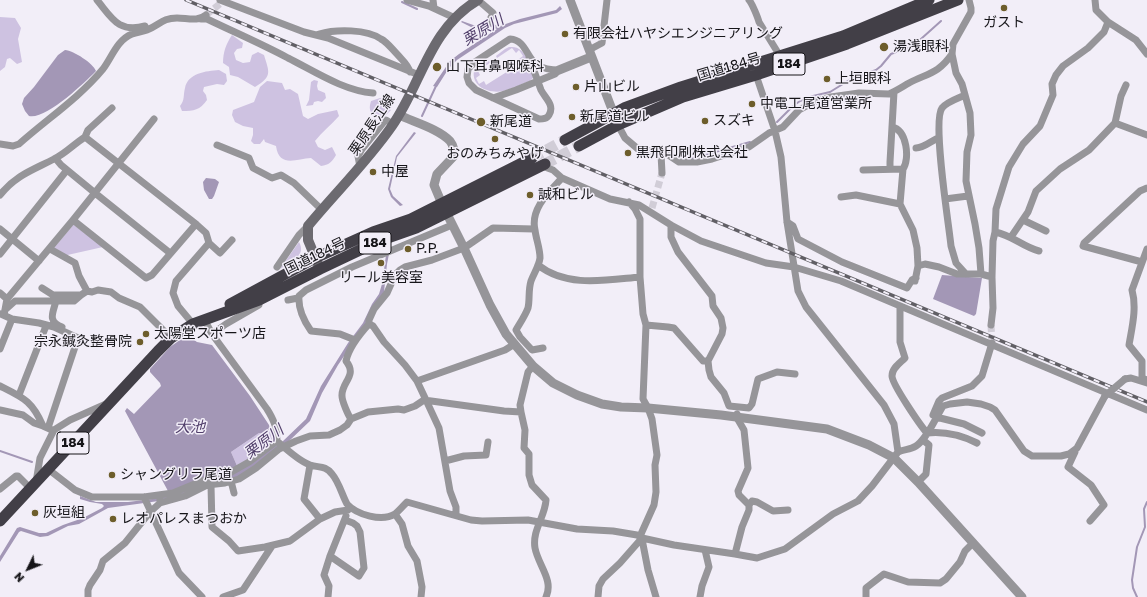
<!DOCTYPE html>
<meta charset="utf-8">
<style>
body{margin:0}
#map{position:relative;width:1147px;height:597px;overflow:hidden;background:#f2eef8;font-family:"Golos Text",sans-serif}
canvas{display:block}
.north{position:absolute;left:8px;top:549px;width:40px;height:40px;-webkit-text-stroke:3px #f2eef8;paint-order:stroke;rotate:227deg;font-size:11px;font-weight:700;line-height:16px;text-align:center;color:#161519}
.north::after{content:'';display:block;margin:auto;width:14px;height:18px;background:#161519;clip-path:polygon(50% 0,100% 100%,50% 72%,0 100%)}
</style>
<div id="map">
<canvas width="1147" height="597"></canvas>
<div class="north">N</div>
</div>
<script>
const ctx = document.querySelector('canvas').getContext('2d');
ctx.lineJoin = 'round';
function paint(path, color) {
  ctx.fillStyle = color;
  ctx.fill(path, 'evenodd');
}
function trace(path, color, width, dash) {
  ctx.strokeStyle = color;
  ctx.lineWidth = width;
  ctx.lineCap = dash ? 'butt' : 'round';
  ctx.setLineDash(dash || []);
  ctx.stroke(path);
}
function write(font, color, halo, rows, align = 'center') {
  ctx.font = font + ' "Golos Text","Noto Sans JP",sans-serif';
  ctx.lineWidth = 3;
  ctx.setLineDash([]);
  ctx.textBaseline = 'middle';
  ctx.strokeStyle = halo;
  ctx.fillStyle = color;
  for (const [text, x, y, turn = 0] of rows) {
    ctx.save();
    ctx.translate(x, y);
    ctx.rotate((+turn || 0) * Math.PI / 180);
    ctx.textAlign = isNaN(turn) ? turn : align;
    if (halo) ctx.strokeText(text, 0, 0);
    ctx.fillText(text, 0, 0);
    ctx.restore();
  }
}
paint(new Path2D(`
 M0 17 15 18 21 28 18 39 22 62 17 64 10 58 7 59 5 67 0 71Z
 M232 35 243 43 242 48 237 49 234 53 236 60 243 63 250 62 252 55 258 52 264 55C269 72 273 76 255 87L238 77 230 75 229 67 223 63C223 52 226 44 232 35Z
 M509 47C513 47 516 47 519 49 528 54 533 69 533 78L530 81C521 84 512 89 503 91 490 94 471 87 474 71L488 61 491 62 478 71 480 75 476 78 479 84 484 81 486 85 521 63 519 59 523 56 519 50 516 53 512 48 497 58 496 56 505 49Z
 M219 70 226 74 227 81 224 85 217 84 204 87 203 91 206 95 207 100C200 110 194 111 182 111L180 106C185 100 183 96 185 88 188 73 206 71 219 70Z
 M314 80 318 81 317 86 318 90 325 93 326 98 322 102 318 101 314 102 313 105 306 106 309 100 311 82Z
 M267 81 282 83 285 90 290 89 298 94 303 116 308 119 318 114 337 110 339 116C331 125 322 132 315 141L318 147 325 150 332 147 336 155C332 162 329 165 321 166L311 158C296 159 279 168 276 146L265 142 264 139 260 144H254L251 141 253 135V128L243 126 235 122 232 115 233 110 254 102 260 87Z
 M380 98 391 102V110L384 117H375C369 111 369 108 371 101Z
 M73 225H74L103 247 63 256 54 248Z
 M299 242C307 256 290 263 280 269Z
 M270 430 273 442 238 468 231 452 259 433 265 434Z`), '#cec2e1');
paint(new Path2D(`
 M560 6 562 9 557 13 514 24 505 28 457 60 449 68 437 87 433 86 450 61 459 54 497 29 488 26 471 27 461 22 462 21 476 26 492 24 500 26 520 19 556 10Z
 M65 50C74 51 93 63 96 71 84 83 46 120 29 116L25 111 22 104 24 98 34 87 58 55Z
 M414 132 416 133 397 157 390 189 393 196 403 205 400 206 391 197 388 189 396 156Z
 M206 178 215 179 219 182 214 196 212 199H209L204 190 203 182Z
 M389 254 387 264 384 292 365 325 338 365 322 393 310 421 288 442 241 476 166 500 108 508 79 524 68 526 48 536 40 537 21 531 19 532 0 562V556L17 528 20 527 39 533H46L63 525 83 518 102 508 104 506 102 504 90 502 80 499V496L96 502H128L152 499 214 480 282 442 306 419 321 386 348 343 363 323 372 304 379 294 382 284 386 255Z
 M942 275 982 278 976 314 974 316 933 299Z
 M187 335 197 342 212 345 250 396 269 425 270 430 265 434 259 433 231 452 238 468 181 490 168 491 125 411 127 408 134 414 161 386 160 383 150 372V369L170 347Z`), '#a397b6');
trace(new Path2D(`
 M402 2 417 9
 M422 116 436 86
 M777 122 793 106 800 101 813 96 830 92 851 79 876 70 881 66 891 54 896 52 912 47 941 21
 M691 159 750 142
 M0 451 32 462
 M1137 597 1133 588 1132 580 1137 547 1145 527 1144 509 1147 502`), '#a397b6', 2);
trace(new Path2D(`
 M206 15 221 3
 M652 208 662 173
 M991 325 992 343`), '#d1cdd7', 7, [7, 3.5]);
trace(new Path2D(`
 M532 158 565 140
 M545 164 579 146`), '#d1cdd7', 11, [11, 5.5]);
trace(new Path2D(`
 M97 0C112 18 118 33 145 26
 M220 0 304 32 328 38 419 75
 M407 0 429 6 455 18
 M433 0 434 8
 M478 0 493 13 489 22
 M749 0C752 3 758 18 759 22L780 56
 M969 0 971 8V12L953 44 952 54 956 73 962 84 970 113 971 135 967 152 966 181 975 224 979 248 981 274
 M1095 0 1096 10 1108 22 1136 40 1147 54
 M201 19H207C234 32 262 44 288 58 314 71 344 91 373 93
 M319 34C336 29 367 29 381 39 387 42 392 49 397 54 402 60 408 64 410 72
 M589 50 602 43 607 0
 M529 57C533 68 537 79 541 90 545 98 555 105 549 115 547 119 543 119 539 119L476 90 469 83 467 77 468 69 475 62 510 39C526 40 526 57 537 65 544 69 552 70 559 70
 M965 95C959 98 946 102 942 108 932 121 949 225 951 246L956 263 966 274
 M493 98 516 90 555 74 559 70
 M1115 123 1147 135
 M618 125 625 138 638 149 667 154 679 162H697L712 159 749 147 769 133 783 127 799 110 816 101 831 97 859 93 889 94C896 91 902 87 909 83 928 73 938 74 952 54
 M892 127C907 130 910 159 903 169L900 204 913 230 917 248 918 266 915 281
 M85 137 88 130 112 108
 M0 144 13 146 19 144C47 119 79 98 103 69 112 57 117 40 132 34 136 32 142 32 147 30 160 25 162 18 177 18 187 18 198 22 206 15
 M217 145 249 158 253 168 272 178 281 175 294 183 322 210
 M916 148C924 148 931 141 938 138
 M661 154 662 173
 M56 159 61 165 95 193 170 253
 M542 166 553 170 562 178 610 199 639 205 671 225 701 241 766 263 794 267 841 281 1147 410
 M360 167 358 156 362 149 383 123 386 120 393 124
 M890 168V162L894 92
 M863 170 903 169
 M0 195C16 175 33 170 54 159 65 154 74 144 85 137L196 224 206 233 209 243 176 281 173 293 178 306 193 324
 M841 197 856 195 900 204
 M945 199 968 196
 M629 202 635 209 640 219V277L643 314 646 325 643 399 648 408 652 419 657 455 655 465 656 492 654 505 641 534 648 570 656 597
 M73 220 146 278 152 275 196 224
 M1023 220 1046 231
 M787 222 793 226 798 239 842 262 907 288 912 280 916 278
 M671 225V237L678 252 712 296 713 306 721 318 723 328 722 334 708 361 709 370 711 377 724 393 729 406 749 408 752 404 758 379 777 372 795 374
 M0 229 39 261
 M995 232C1012 235 1023 247 1039 251
 M1011 237 1028 212 1036 191 1060 169 1089 150 1115 123 1121 96 1126 85
 M209 243 220 253 232 240
 M50 249 75 263 79 276 87 291
 M1147 249 1132 290C1137 308 1132 327 1129 345L1142 361V378L1147 380
 M0 254 67 170
 M1142 262 1083 246 1084 243 1140 191 1147 188
 M538 265C567 288 606 280 640 277
 M918 266 925 264 939 267 957 274H981L992 277
 M277 267 299 235 308 226
 M42 288 53 295H81L87 291 92 292 98 290 111 292 119 298 140 307 171 338
 M0 293 7 299
 M288 300 298 298
 M56 301C53 313 47 321 62 327
 M900 306V342L905 358C900 363 892 368 892 376 892 384 920 425 927 433 945 431 961 435 977 443
 M5 310 15 301H74L81 295
 M1 314 12 319 39 323 54 327 78 338 48 428
 M4 315 7 299 73 220 154 119
 M204 319 212 334 267 409C274 420 277 428 277 441 286 449 299 461 310 465 319 468 325 465 332 474 339 482 342 495 347 504 357 515 382 522 395 514 399 511 403 506 407 502L471 520 482 521 528 520 577 529 613 531 637 535 642 538 674 545 735 554 757 558 785 549 833 514 858 501 872 486 898 452 894 424 884 405 806 307 798 291 787 222 781 157 775 131 755 72
 M369 324 373 326 384 342 405 365 417 381 426 400 439 428 450 491 456 507V515
 M646 325 668 327 674 328 703 361H708
 M991 325 993 308 992 277 993 241 995 232 996 209 1009 167 1023 144 1040 126 1053 95 1052 84 1056 75 1063 66 1088 48 1104 32 1108 22
 M212 334 226 324 259 305V300
 M355 340 340 334 311 331C304 321 298 308 299 296L306 290 352 267 452 225
 M543 348 532 350 520 337 516 330C520 323 525 316 528 308 530 299 528 291 531 281 534 273 539 266 540 258 540 248 536 239 535 230 530 209 549 192 562 178
 M0 349 12 319
 M533 366 528 372 520 405 521 412 525 430 524 448 529 454V475L532 485 546 500C545 517 532 530 535 548 538 565 554 580 546 597
 M1125 379 1131 378 1147 383
 M417 381 505 350 513 345
 M0 386C24 398 32 401 43 426L52 430
 M19 395 46 326
 M0 410 23 415 34 423 43 426
 M737 414V418L744 430 748 468 738 491 739 495 749 505
 M933 415 939 401 942 398 972 386 982 376 992 343
 M936 417 964 424 982 433
 M351 419C348 415 342 401 342 396 341 382 358 376 346 361 349 347 359 335 369 324V320L374 309 387 293 395 275 400 270 405 267 432 260 464 248 493 228 534 229
 M1075 450V452L1068 467 1091 485 1104 505 1090 521
 M898 452C904 449 910 450 916 446 927 439 936 417 943 406L950 404 967 402 981 404 990 407 995 410 1024 451 1032 456H1061L1069 454 1077 448 1105 396
 M445 461 464 456 486 455 488 442
 M310 465 304 499 320 519
 M48 469 75 490 92 497H144L173 493 202 481 226 475 249 462 277 441
 M231 481 234 493
 M36 482 40 458 54 430 70 420 106 404
 M918 482 926 474 929 445 923 440
 M211 485 212 527 229 541 238 551 265 547 290 541 320 519 335 512 348 510 350 508
 M0 489 16 476H18L30 488
 M144 497 179 573 202 597
 M160 503 185 496 207 485 225 483 239 479 256 468 279 449 296 441 310 436 329 435 340 430 347 425 351 419 368 412 398 409 404 410 415 406 424 400 504 411 521 412
 M395 514 402 524 408 546 417 561 422 587 421 597
 M735 554 742 527 749 510V505L752 501 757 502 773 511 788 510
 M330 556 359 576 364 568 360 532 357 526 353 523 345 520
 M88 597V590L90 585 100 570 103 561 125 543 150 512 160 503V500
 M223 597 243 590 272 546
 M328 597 329 586 324 575 330 556 346 516
 M598 597 599 586 603 579 620 563 642 538
 M700 597 702 586 709 567 705 550
 M866 597V588L884 574 908 582 940 583 946 579 960 562 965 551 973 543`), '#969599', 7);
trace(new Path2D(`
 M570 0 618 125
 M559 70 591 57
 M399 115C414 122 439 129 450 141 454 146 454 151 454 156L437 174 434 185 442 204 464 248 490 305 506 334 533 366 553 383 577 395 602 404 621 407 648 408 721 415 827 429 869 445 894 458 918 482 1022 597`), '#969599', 9);
trace(new Path2D(`
 M318 264 308 240V226C336 192 367 162 392 126 422 83 429 29 478 0`), '#6c6a70', 10);
trace(new Path2D(`
 M565 140 624 108 681 87 843 36 929 0
 M579 146 618 125 683 97 756 75 847 44 958 0
 M230 304 315 258 373 232 411 219 532 158
 M0 521 158 351 171 338 193 324 259 300 320 269 379 241 416 228 545 164`), '#423f47', 11);
const rail = new Path2D(`
 M186 0 1147 402`);
trace(rail, '#615f65', 3.5);
trace(rail, '#f2eef8', 2, [6]);
trace(new Path2D(`
 M1105 396 1125 379`), '#969599', 7);
for (const [x, y, r, color] of [
 [1004,8,4,"#6d5d2b"],
 [565,34,4,"#6d5d2b"],
 [884,47,5,"#6d5d2b"],
 [437,67,5,"#6d5d2b"],
 [827,79,4,"#6d5d2b"],
 [576,87,4,"#6d5d2b"],
 [752,104,4,"#6d5d2b"],
 [572,117,4,"#6d5d2b"],
 [705,121,4,"#6d5d2b"],
 [481,122,5,"#6d5d2b"],
 [495,139,4,"#6d5d2b"],
 [628,153,4,"#6d5d2b"],
 [373,172,4,"#6d5d2b"],
 [530,195,4,"#6d5d2b"],
 [408,249,4,"#6d5d2b"],
 [381,263,4,"#6d5d2b"],
 [146,334,4,"#6d5d2b"],
 [140,342,4,"#6d5d2b"],
 [112,475,4,"#6d5d2b"],
 [35,513,4,"#6d5d2b"],
 [113,519,4,"#6d5d2b"]
]) {
  const dot = new Path2D();
  dot.arc(x, y, r, 0, 2 * Math.PI);
  ctx.fillStyle = color;
  ctx.fill(dot);
  trace(dot, '#f2eef8', 1.5);
}
for (const [x, y, w] of [
 [789,64,32],
 [375,243,32],
 [73,443,32]
]) {
  const box = new Path2D();
  box.roundRect(x - w / 2, y - 11, w, 22, 3);
  ctx.fillStyle = '#f2eef8';
  ctx.fill(box);
  trace(box, '#161519', 1);
}
write('bold 13px', '#161519', null, [
 ["184",789,64],
 ["184",375,243],
 ["184",73,443]
]);
write('14px', '#161519', '#f2eef8', [
 ["ガスト",1004,23,"center"],
 ["有限会社ハヤシエンジニアリング",573,34],
 ["湯浅眼科",893,47],
 ["山下耳鼻咽喉科",446,67],
 ["上垣眼科",835,79],
 ["片山ビル",584,87],
 ["中電工尾道営業所",760,104],
 ["新尾道ビル",580,117],
 ["スズキ",713,121],
 ["新尾道",490,122],
 ["黒飛印刷株式会社",636,153],
 ["おのみちみやげ",495,154,"center"],
 ["中屋",381,172],
 ["誠和ビル",538,195],
 ["P.P.",416,249],
 ["リール美容室",381,278,"center"],
 ["太陽堂スポーツ店",154,334],
 ["宗永鍼灸整骨院",132,342,"right"],
 ["シャングリラ尾道",120,475],
 ["灰垣組",43,513],
 ["レオパレスまつおか",121,519]
], 'left');
write('14px', '#161519', '#f2eef8', [
 ["国道184号",729,67,-17],
 ["栗原長江線",372,125,-56],
 ["国道184号",315,256,-26]
]);
write('italic 15px', '#513f6b', '#f2eef8', [
 ["栗原川",483,30,-31],
 ["大池",190,427],
 ["栗原川",264,442,-37]
]);
</script>
